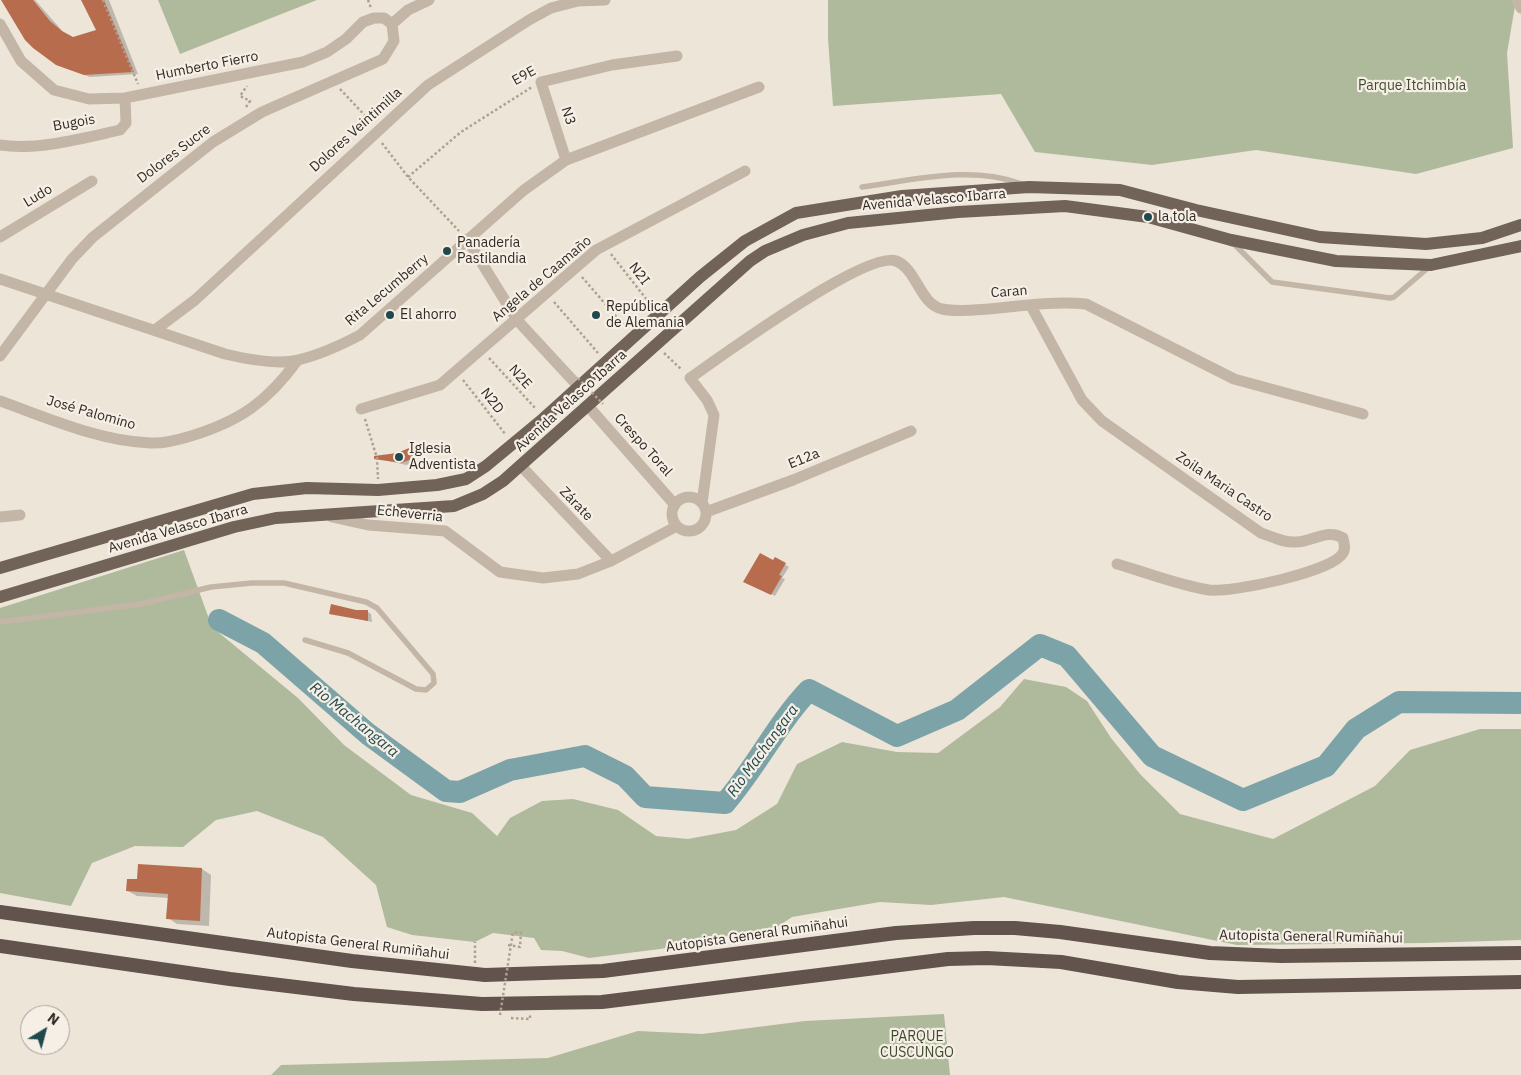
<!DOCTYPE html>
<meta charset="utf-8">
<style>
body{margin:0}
#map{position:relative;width:1521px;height:1075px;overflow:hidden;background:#eee5d9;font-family:"IBM Plex Sans",sans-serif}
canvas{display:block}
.north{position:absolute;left:20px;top:1005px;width:50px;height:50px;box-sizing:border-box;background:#f6efe5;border:1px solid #a7a099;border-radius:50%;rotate:37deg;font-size:14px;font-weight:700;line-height:20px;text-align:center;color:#312a26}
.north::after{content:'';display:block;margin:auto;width:18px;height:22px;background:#21484d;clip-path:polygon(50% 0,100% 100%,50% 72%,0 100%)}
</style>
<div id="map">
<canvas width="1521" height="1075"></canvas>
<div class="north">N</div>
</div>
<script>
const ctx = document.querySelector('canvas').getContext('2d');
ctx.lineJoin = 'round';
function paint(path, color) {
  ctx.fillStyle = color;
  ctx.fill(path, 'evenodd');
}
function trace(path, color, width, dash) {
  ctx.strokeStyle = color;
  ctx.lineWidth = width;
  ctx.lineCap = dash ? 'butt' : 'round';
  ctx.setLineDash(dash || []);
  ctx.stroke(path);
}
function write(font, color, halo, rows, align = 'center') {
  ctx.font = font + ' "IBM Plex Sans",sans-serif';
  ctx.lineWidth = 4.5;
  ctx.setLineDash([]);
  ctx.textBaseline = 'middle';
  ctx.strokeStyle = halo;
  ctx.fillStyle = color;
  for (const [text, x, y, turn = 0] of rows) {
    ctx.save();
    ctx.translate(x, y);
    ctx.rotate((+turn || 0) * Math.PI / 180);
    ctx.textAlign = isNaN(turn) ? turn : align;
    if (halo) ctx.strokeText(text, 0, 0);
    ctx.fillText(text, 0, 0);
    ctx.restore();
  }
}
paint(new Path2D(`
 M158 0H317L180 54Z
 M828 0H1516L1507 53 1513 148 1416 174 1256 150 1152 165 1035 152 1001 94 833 106 828 39Z
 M184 550 212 627 298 698 344 745 411 795 472 813 497 836 510 818 542 801 573 799 618 810 656 836 688 839 736 830 777 804 797 764 842 742 897 752 938 753 1000 707 1024 679 1066 687 1087 701 1111 738 1140 774 1180 814 1273 839 1375 786 1410 750 1480 729H1521V940L1425 943 1237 945 1004 897 931 905 880 902 792 917 777 927 660 949 589 958 562 951 541 950 534 938 493 933 475 942 412 935 387 927 376 885 323 837 257 811 216 820 183 847 135 846 92 863 71 906 0 893V608Z
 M944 1014 950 1075H271L281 1065 548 1058 638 1031 702 1034 805 1021Z`), '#aeba9b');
paint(new Path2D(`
 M3 0H35L66 35 73 38 98 31 84 0H109L138 74 90 77 62 67 57 64Z
 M409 450 418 461 406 465 376 458Z
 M776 559 789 567 782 578 785 579 775 596 745 581Z
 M368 612 371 614 372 622 330 613Z
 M139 865 202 869 211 875 209 926 177 924 168 918 169 898 137 896 128 891 138 880Z`), '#0003');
trace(new Path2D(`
 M219 620 263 643 368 734 446 791 460 792 510 770 585 756 625 776 645 797 725 803C757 766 776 725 809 690L897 736 957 710 1040 645 1067 656 1152 756 1243 800 1326 766 1356 729 1399 702 1521 703`), '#7ca3a7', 22);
paint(new Path2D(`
 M1 0H33L50 21 62 31 73 37 96 30 81 0H104L134 72 84 75 56 65 33 48 25 40Z
 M409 448 415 458 401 463 374 459V456L397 453Z
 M760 553 773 560 775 557 786 563 779 575 782 576 771 595 743 582Z
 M331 604 356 610H368V621L329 614Z
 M138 864 202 868 200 921 166 919 168 894 126 891 127 879H137Z`), '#b76d4d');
trace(new Path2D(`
 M103 0 138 84
 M368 0 371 8
 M340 89 372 123
 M246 107 250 101 240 96 247 86
 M382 143 408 177 459 231
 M408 177 461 132 532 87
 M611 254 651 305
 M582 277 626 328
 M554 302 598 353
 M664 353 682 370
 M489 358 536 409
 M463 380 506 435
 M365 419 377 458 378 479
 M508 945 520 947 521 933 513 932
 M475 963V942
 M511 1018 530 1019V1015`), '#afa091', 2.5, [2.5, 2.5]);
trace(new Path2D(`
 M862 187C915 180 970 165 1022 184
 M1234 244 1272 282 1390 298 1394 297 1429 267
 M0 622 141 604 211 587 252 583H284L366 602 377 608 433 674 434 683 426 690 416 689 348 653 305 640`), '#c4b6a7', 5.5);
trace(new Path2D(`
 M1517 0 1521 8
 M0 24 21 61 54 90 89 99 125 98 303 62 327 52 346 39 363 22 374 18H384L392 24
 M392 24 408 10 429 0
 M0 145C36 151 84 138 120 130L126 123 125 98
 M566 160 541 82 612 65 677 56
 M0 237 92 181
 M467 239 517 320 578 386
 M0 279 225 354C246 359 278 365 298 360 319 355 341 345 360 335L524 190 566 160 759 87
 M1031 306 1082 400 1102 421 1261 533C1273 537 1284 543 1296 542 1313 542 1327 528 1343 538 1344 544 1346 548 1343 553 1333 572 1231 593 1209 590 1178 585 1148 573 1117 564
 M155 330 195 300 428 85 529 20 551 8 578 1 605 0
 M0 356 72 259 93 237 213 142 262 112 383 59 394 41 392 24
 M0 401C48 418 99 441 150 443 164 444 178 440 191 436 240 421 267 402 297 361
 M588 406 675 505
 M361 409 440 385 596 250 745 171
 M521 466 611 561
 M672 514a17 17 0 1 1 34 0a17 17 0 1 1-34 0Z
 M702 503 714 415 707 400 690 378C720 357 867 250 896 261 917 269 919 303 942 309 957 312 973 310 988 309 1021 306 1053 301 1086 304L1234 379 1363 414
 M706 512 793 480 911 431
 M0 517 20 515
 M332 517 368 525 445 531 500 572 543 578 578 574 611 561 677 526`), '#c4b6a7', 11);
trace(new Path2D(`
 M0 568 253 494 307 488 378 490 437 485 466 479 486 466 544 418 700 277 745 241 796 213 902 196 1029 187 1120 190 1196 210 1320 237 1426 244 1482 238 1521 225
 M0 597 234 527 276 518 454 506 483 494 503 481 750 261 765 251 803 235 848 223 958 212 1065 206 1148 217 1231 240 1336 261 1431 265 1521 246`), '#726359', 12);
trace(new Path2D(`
 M0 912 352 961 485 975 603 971 896 933 974 928H1015L1060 932 1210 953 1281 956 1521 953
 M0 946 230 979 354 994 482 1004 602 1002 948 959 987 958 1061 962 1178 982 1238 987 1521 982`), '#62544c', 14);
trace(new Path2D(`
 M578 378 603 404
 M500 1015 513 932`), '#afa091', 2.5, [2.5, 2.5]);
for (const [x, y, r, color] of [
 [1148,217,5,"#21484d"],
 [447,251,5,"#21484d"],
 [390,315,5,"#21484d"],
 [596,315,5,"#21484d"],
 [399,457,5,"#21484d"]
]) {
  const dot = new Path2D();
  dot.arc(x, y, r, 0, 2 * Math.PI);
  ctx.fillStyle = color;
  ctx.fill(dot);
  trace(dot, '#f6efe5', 2);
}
write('14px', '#312a26', '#f6efe5', [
 ["Humberto Fierro",207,66,-11],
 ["E9E",524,76,-29],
 ["N3",568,116,72],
 ["Bugois",74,123,-10],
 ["Dolores Veintimilla",356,130,-42],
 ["Dolores Sucre",174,154,-37],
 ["Ludo",38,196,-31],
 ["Avenida Velasco Ibarra",934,200,-5],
 ["N2I",639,274,52],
 ["Angela de Caamaño",542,279,-40],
 ["Rita Lecumberry",387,290,-40],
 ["Caran",1009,292,-4],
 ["N2E",520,377,48],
 ["N2D",492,401,52],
 ["Avenida Velasco Ibarra",571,401,-42],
 ["José Palomino",91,413,16],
 ["Crespo Toral",643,445,48],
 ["E12a",804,459,-22],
 ["Zoila Maria Castro",1224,487,34],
 ["Zárate",576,504,46],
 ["Echeverria",410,514,6],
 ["Avenida Velasco Ibarra",178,529,-16],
 ["Autopista General Rumiñahui",757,935,-8],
 ["Autopista General Rumiñahui",1311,937,1],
 ["Autopista General Rumiñahui",358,944,7]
]);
write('14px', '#3f4c2d', '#f6efe5', [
 ["Parque Itchimbía",1412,86],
 ["PARQUE",917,1037],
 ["CUSCUNGO",917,1053]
]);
write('14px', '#312a26', '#f6efe5', [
 ["la tola",1158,217],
 ["Panadería",457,243],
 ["Pastilandia",457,259],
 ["República",606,307],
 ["de Alemania",606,323],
 ["El ahorro",400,315],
 ["Iglesia",409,449],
 ["Adventista",409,465]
], 'left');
write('italic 15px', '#21484d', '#f6efe5', [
 ["Rio Machangara",354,720,39],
 ["Rio Machangara",763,751,-54]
]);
</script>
